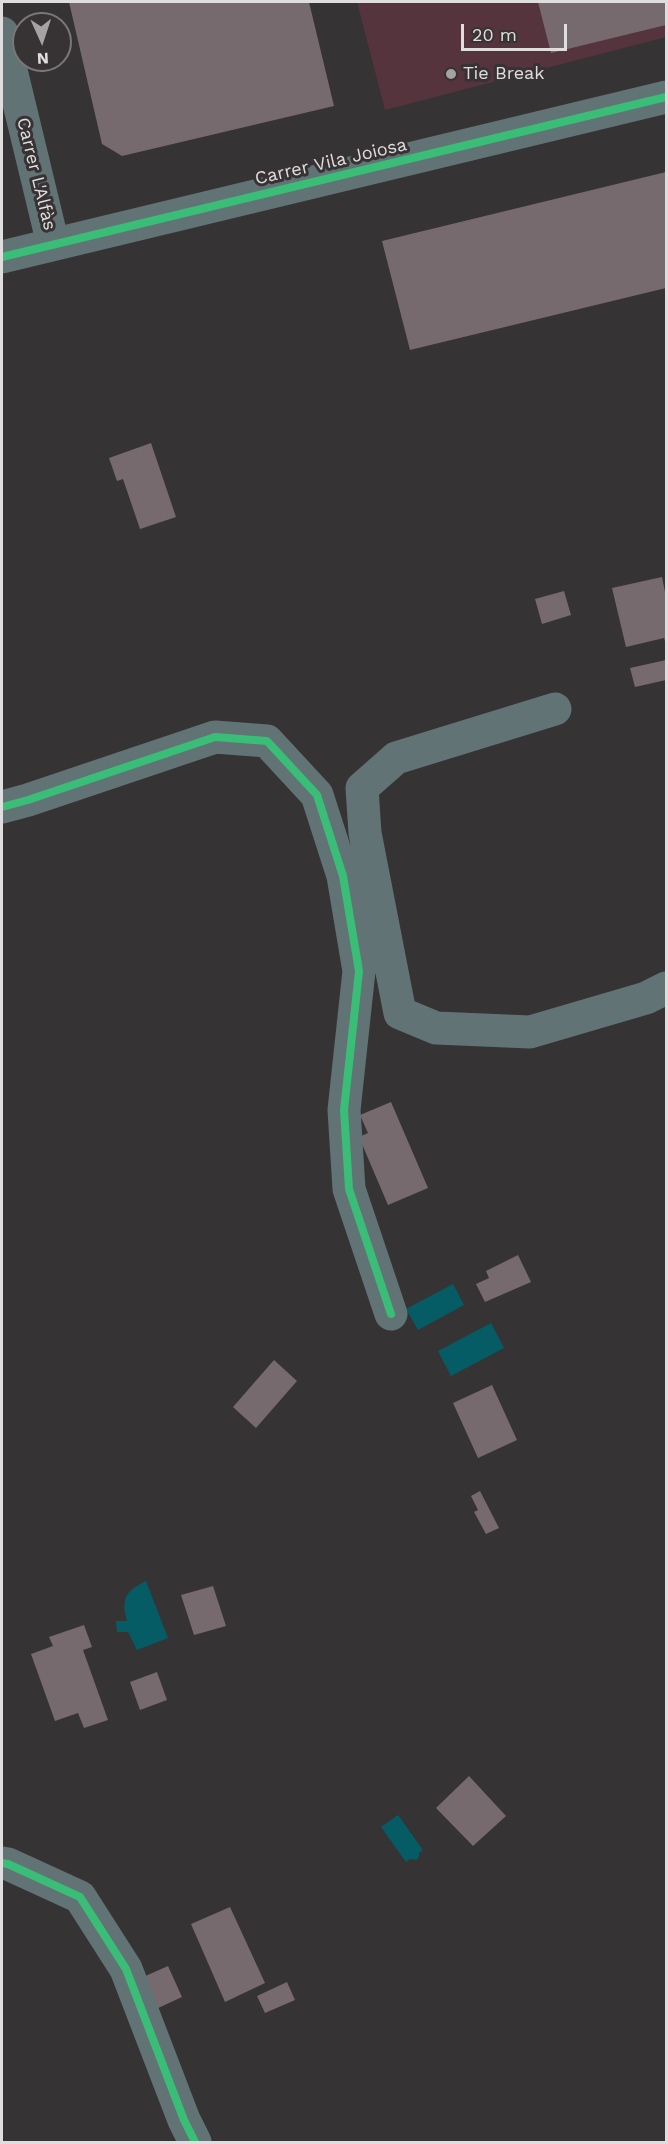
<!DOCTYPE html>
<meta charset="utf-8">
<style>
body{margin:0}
#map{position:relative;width:668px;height:2144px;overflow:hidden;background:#363334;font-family:"Work Sans",sans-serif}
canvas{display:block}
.frame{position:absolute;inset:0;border:3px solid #e0ddde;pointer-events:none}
.north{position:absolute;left:12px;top:12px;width:60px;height:60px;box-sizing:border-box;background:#373233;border:2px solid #7b7677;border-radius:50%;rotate:177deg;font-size:16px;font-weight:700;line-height:24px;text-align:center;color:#e0ddde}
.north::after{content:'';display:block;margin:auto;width:21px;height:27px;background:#a4a2a2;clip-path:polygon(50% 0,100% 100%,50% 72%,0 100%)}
.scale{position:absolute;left:461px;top:24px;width:106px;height:27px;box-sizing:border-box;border:3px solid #e0ddde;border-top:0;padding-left:8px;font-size:18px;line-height:21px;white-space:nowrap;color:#e0ddde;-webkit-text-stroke:4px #373233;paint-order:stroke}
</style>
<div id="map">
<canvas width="668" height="2144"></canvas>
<div class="frame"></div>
<div class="north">N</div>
<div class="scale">20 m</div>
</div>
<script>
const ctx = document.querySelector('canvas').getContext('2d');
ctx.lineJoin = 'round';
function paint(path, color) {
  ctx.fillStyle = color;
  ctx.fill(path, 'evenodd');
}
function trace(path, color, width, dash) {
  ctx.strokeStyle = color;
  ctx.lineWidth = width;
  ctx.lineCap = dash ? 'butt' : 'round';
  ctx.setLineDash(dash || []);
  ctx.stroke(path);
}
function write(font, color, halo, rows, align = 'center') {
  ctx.font = font + ' "Work Sans",sans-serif';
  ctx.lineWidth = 6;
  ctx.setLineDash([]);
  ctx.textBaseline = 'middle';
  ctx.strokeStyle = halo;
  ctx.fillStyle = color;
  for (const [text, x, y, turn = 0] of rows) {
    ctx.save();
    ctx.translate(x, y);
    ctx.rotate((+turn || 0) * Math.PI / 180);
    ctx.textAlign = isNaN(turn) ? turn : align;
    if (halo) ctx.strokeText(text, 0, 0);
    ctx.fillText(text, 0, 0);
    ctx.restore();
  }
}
paint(new Path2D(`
 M357 2H666V37L385 110Z`), '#55343e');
paint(new Path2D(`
 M453 1284 464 1305 418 1330 406 1309Z
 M491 1323 504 1348 451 1376 438 1351Z
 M146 1581 168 1638 137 1650 128 1632H117L116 1621H127C121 1599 125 1591 146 1581Z
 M398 1815 423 1850 419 1853V1856L417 1860 410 1859 406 1862 381 1827Z`), '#055c65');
paint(new Path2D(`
 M69 2H309L334 106 122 156 102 144Z
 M538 2H666V25L551 53Z
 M666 172V288L410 350 382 241Z
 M151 443 176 517 140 529 123 479 117 481 109 458Z
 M662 577 666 597V644L664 638 626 647 612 588Z
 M564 591 571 615 542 624 535 599Z
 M666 660V680L635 687 630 668Z
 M391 1102 428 1188 388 1205 359 1137 368 1133 360 1115Z
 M518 1255 531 1282 485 1302 476 1284 489 1278 486 1271Z
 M274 1360 297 1381 256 1428 233 1407Z
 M492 1385 517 1440 478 1458 453 1403Z
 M480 1491 499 1528 486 1534 474 1512 478 1510 471 1496Z
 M213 1586 226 1626 194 1635 181 1595Z
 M84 1625 92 1647 83 1650 108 1720 84 1728 78 1713 55 1721 31 1654 53 1646 49 1637Z
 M157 1672 167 1700 140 1710 130 1682Z
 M469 1776 506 1816 473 1846 436 1808Z
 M230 1907 265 1983 225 2002 191 1924Z
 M168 1966 182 1997 156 2009 141 1978Z
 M287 1982 295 2000 265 2013 257 1996Z`), '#776a6e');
trace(new Path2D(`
 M2 33 53 244
 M2 257 666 97
 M555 709 396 758 362 788 365 833 400 1013 436 1028 530 1032 646 998 666 988
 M2 807 28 800 215 737 267 741 317 795 343 876 359 971 344 1110 349 1189 391 1314
 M2 1863 8 1864 80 1897 126 1969 184 2120 195 2142`), '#617375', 33);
trace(new Path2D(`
 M2 257 666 97
 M2 807 28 800 215 737 267 741 317 795 343 876 359 971 344 1110 349 1189 391 1314
 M2 1863 8 1864 80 1897 126 1969 184 2120 195 2142`), '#3abd76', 8);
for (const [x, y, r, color] of [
 [451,74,6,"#a4a2a2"]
]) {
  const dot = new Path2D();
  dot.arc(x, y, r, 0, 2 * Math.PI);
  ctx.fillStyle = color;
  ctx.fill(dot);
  trace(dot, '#373233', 2);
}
write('18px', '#e0ddde', '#373233', [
 ["Tie Break",463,74]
], 'left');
write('18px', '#e0ddde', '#373233', [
 ["Carrer Vila Joiosa",331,162,-13],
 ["Carrer L'Alfàs",36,174,76]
]);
</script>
